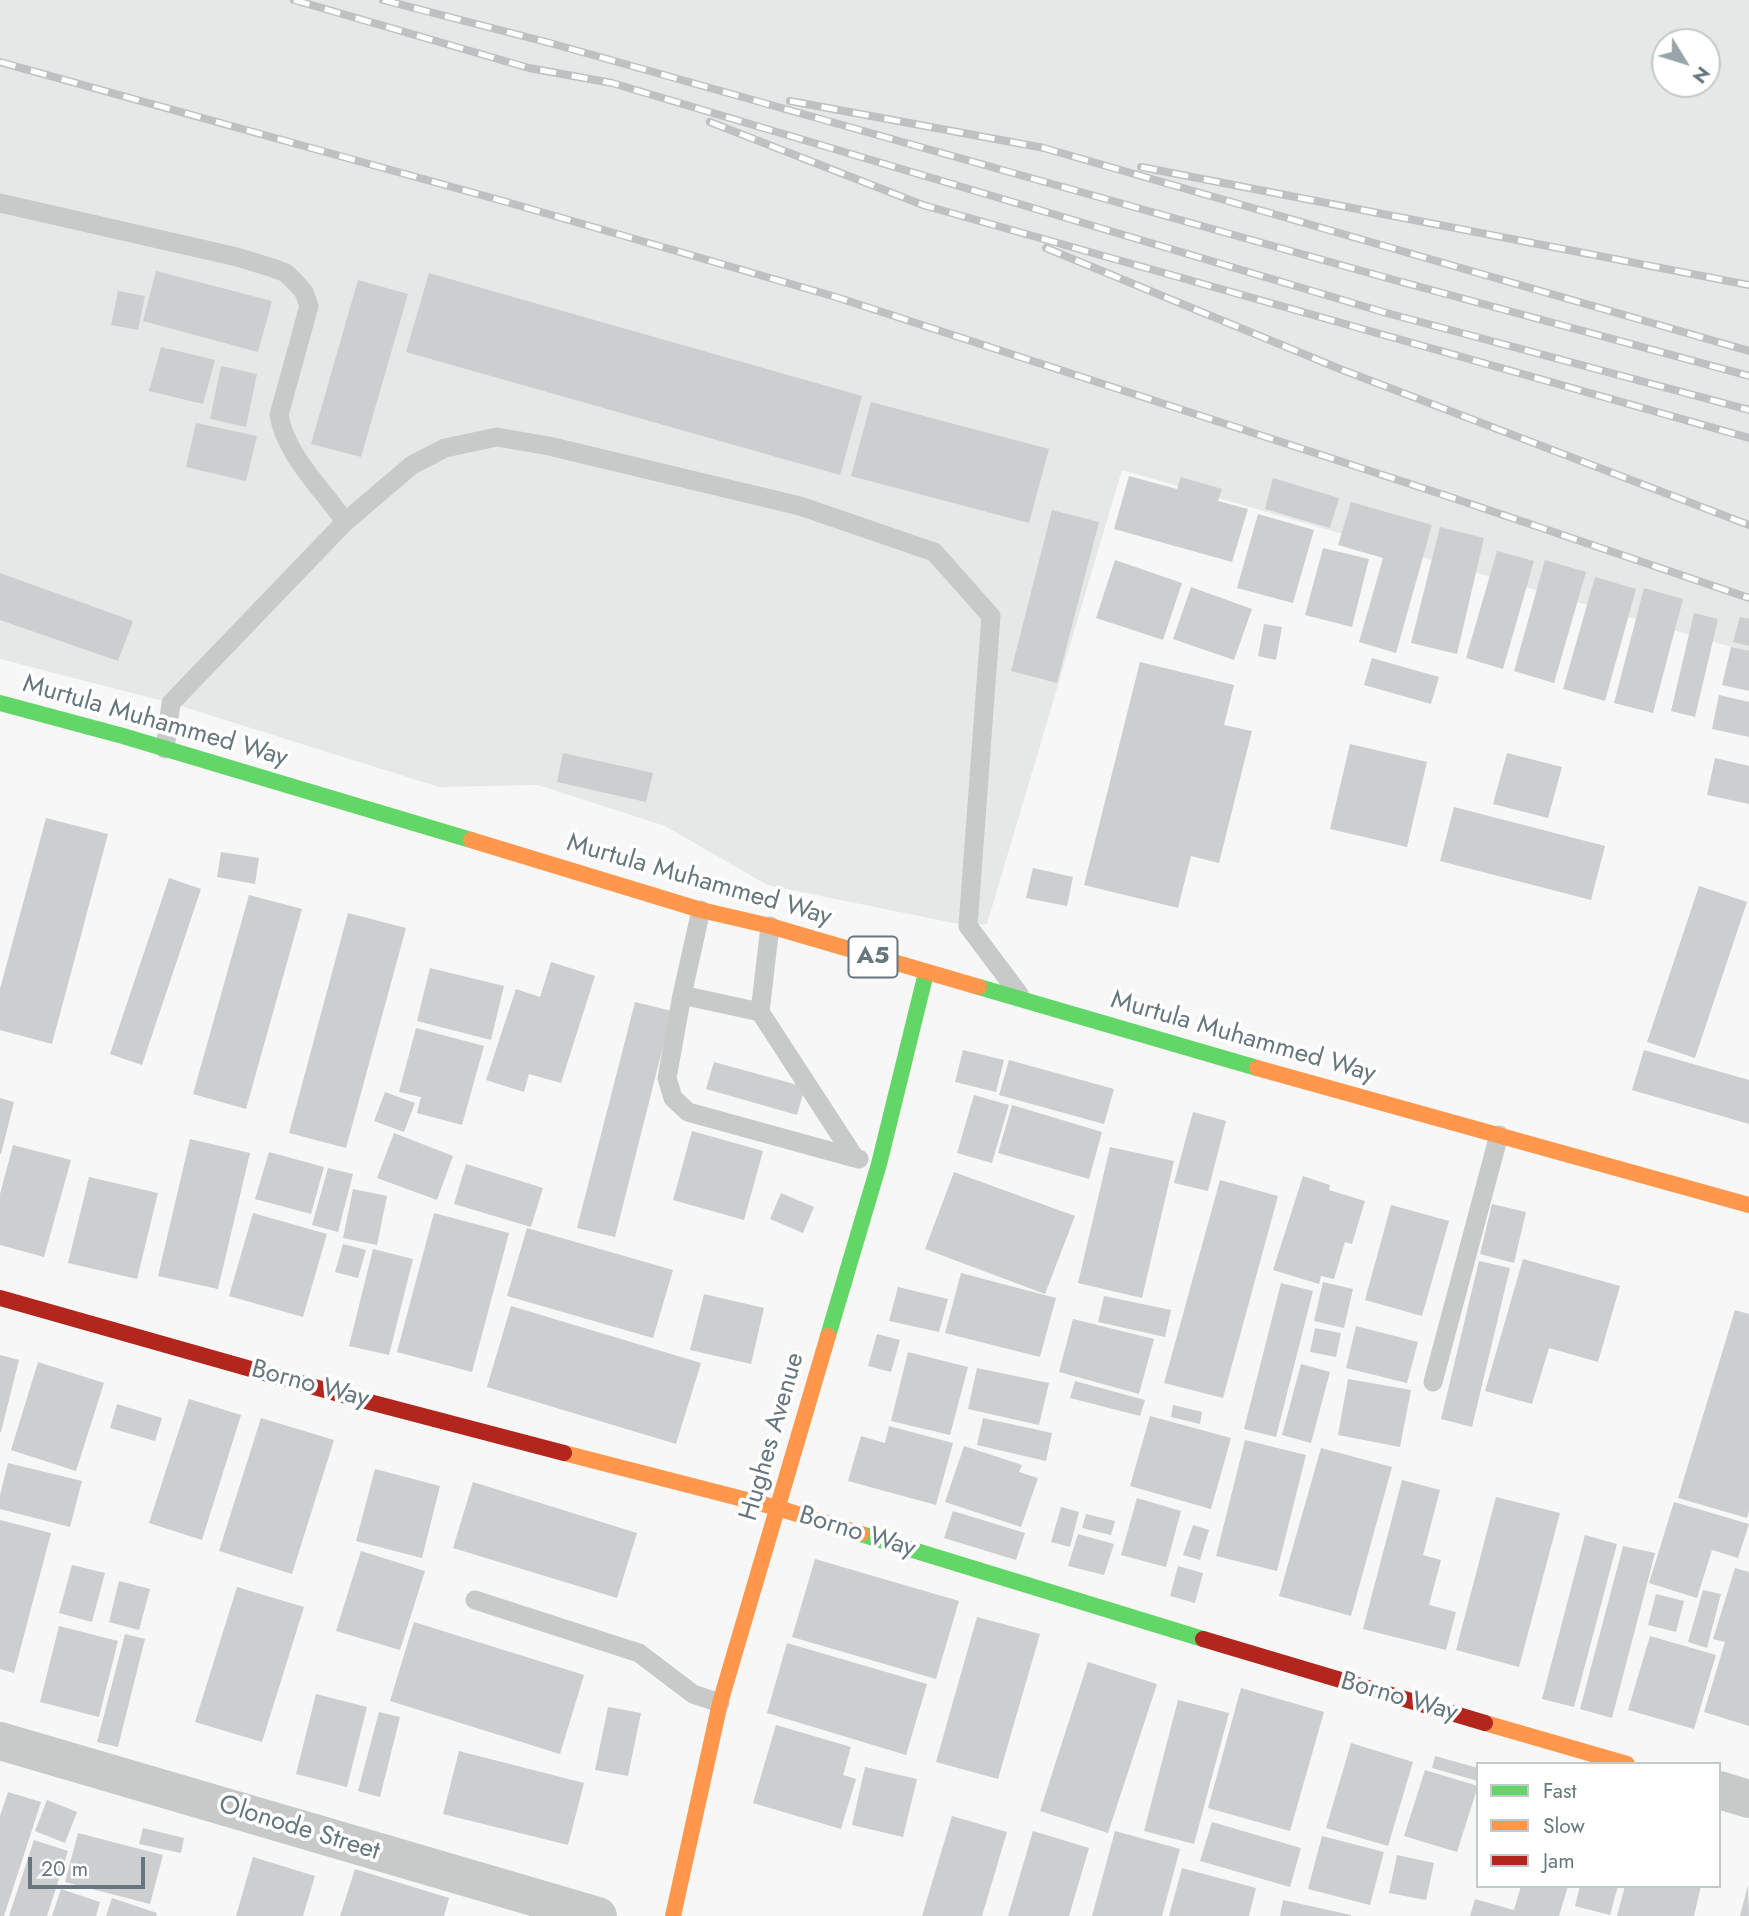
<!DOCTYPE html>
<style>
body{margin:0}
#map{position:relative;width:1749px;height:1916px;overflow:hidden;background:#f7f7f7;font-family:Jost,sans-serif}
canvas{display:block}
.legend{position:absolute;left:1476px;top:1762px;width:245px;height:126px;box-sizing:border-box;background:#fff;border:2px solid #c2c9cb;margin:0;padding:9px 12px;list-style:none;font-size:21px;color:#66777e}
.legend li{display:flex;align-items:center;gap:14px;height:35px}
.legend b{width:35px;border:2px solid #c2c9cb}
.north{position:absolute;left:1651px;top:28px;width:70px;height:70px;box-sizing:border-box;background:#fff;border:2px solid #c2c9cb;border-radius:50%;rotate:128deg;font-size:19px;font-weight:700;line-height:28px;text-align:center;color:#66777e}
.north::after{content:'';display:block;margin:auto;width:24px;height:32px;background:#99a4a8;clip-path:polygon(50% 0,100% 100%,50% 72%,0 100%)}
.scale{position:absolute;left:28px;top:1857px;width:117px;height:32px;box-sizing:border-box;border:4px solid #66777e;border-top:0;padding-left:9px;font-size:21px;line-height:24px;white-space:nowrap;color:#66777e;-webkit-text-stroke:5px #fff;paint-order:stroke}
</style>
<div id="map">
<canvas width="1749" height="1916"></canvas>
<ul class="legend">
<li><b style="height:9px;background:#63d668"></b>Fast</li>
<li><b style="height:9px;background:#ff974d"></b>Slow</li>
<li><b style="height:9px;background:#b3261e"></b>Jam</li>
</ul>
<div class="north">N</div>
<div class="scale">20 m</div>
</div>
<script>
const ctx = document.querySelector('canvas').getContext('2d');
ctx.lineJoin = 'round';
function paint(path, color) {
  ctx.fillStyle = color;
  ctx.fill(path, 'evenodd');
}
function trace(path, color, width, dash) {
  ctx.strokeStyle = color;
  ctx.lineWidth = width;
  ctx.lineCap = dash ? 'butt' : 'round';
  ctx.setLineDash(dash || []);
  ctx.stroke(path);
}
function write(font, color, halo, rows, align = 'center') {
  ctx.font = font + ' Jost,sans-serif';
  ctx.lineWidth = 7;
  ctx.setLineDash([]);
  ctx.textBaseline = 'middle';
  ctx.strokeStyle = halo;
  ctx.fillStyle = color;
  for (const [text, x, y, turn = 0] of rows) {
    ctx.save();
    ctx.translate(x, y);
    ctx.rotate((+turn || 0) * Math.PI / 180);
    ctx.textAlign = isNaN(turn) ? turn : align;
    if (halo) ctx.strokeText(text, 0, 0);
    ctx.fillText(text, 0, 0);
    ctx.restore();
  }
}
paint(new Path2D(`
 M0 0H1749V652L1122 470 987 924 968 926 767 885 665 826 538 785 439 787 171 703 0 659ZM1665 42H1707V84H1665Z`), '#e6e8e7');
paint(new Path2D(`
 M156 271 272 301 258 352 143 321Z
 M429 273 862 396 840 475 406 352Z
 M358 280 408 294 361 457 311 444Z
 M118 291 145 296 138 330 111 325Z
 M161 347 215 360 203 404 149 391Z
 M221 366 257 374 246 427 210 419Z
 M871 402 1049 449 1029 523 851 476Z
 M196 423 257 436 246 481 186 467Z
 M1129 476 1177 489 1181 477 1222 489 1218 501 1248 509 1232 562 1114 529Z
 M1273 478 1339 498 1330 528 1265 509Z
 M1351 502 1432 525 1396 653 1359 642 1383 558 1338 545Z
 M1052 510 1099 522 1057 683 1011 671Z
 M1258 514 1314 530 1293 603 1237 588Z
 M1440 527 1484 538 1457 654 1411 643Z
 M1323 548 1369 559 1352 627 1305 615Z
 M1497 551 1534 561 1503 669 1466 658Z
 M1115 560 1182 583 1163 640 1096 618Z
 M1545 560 1586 572 1554 683 1514 671Z
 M0 573 133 621 118 661 0 620Z
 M1595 577 1636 589 1605 701 1563 689Z
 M1191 587 1252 609 1234 660 1173 639Z
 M1644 588 1683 599 1653 713 1614 703Z
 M1694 613 1718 619 1695 717 1671 711Z
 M1740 617 1749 619V646L1733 642Z
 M1264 624 1282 627 1276 660 1258 656Z
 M1731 647 1749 651V691L1722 685Z
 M1372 658 1439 677 1431 704 1364 685Z
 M1140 662 1234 685 1224 725 1252 731 1219 863 1191 856 1178 908 1084 885Z
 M1719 695 1749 702V737L1712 729Z
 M1350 744 1427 762 1407 847 1330 829Z
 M563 753 653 773 646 802 557 782Z
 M1507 753 1562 767 1548 818 1493 804Z
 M1715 758 1749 766V804L1707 795Z
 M1454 807 1605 846 1591 900 1440 861Z
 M46 818 108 834 52 1044 0 1030V989Z
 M221 852 259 858 255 884 217 877Z
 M1033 868 1073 877 1067 906 1026 898Z
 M169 878 201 889 142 1065 110 1054Z
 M1699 886 1747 902 1695 1058 1647 1042Z
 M249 895 302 909 246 1109 193 1094Z
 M348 913 406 928 346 1148 289 1133Z
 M551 962 595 976 561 1083 529 1074 524 1092 486 1080 516 989 540 997Z
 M430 968 504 986 491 1040 417 1021Z
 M635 1002 672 1011 615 1237 577 1228Z
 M416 1028 484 1046 462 1125 417 1113 421 1097 399 1092Z
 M963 1050 1004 1060 996 1092 955 1082Z
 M1644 1050 1749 1080V1124L1632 1090Z
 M1009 1060 1114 1089 1104 1124 999 1095Z
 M714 1062 805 1087 797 1115 706 1089Z
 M385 1092 415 1103 404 1132 374 1121Z
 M974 1095 1009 1105 992 1163 957 1153Z
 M0 1098 14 1102 1 1154H0Z
 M1012 1105 1102 1132 1089 1179 998 1153Z
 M1193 1112 1226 1121 1208 1191 1174 1183Z
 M692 1131 763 1151 744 1220 673 1200Z
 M394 1133 453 1156 437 1200 377 1178Z
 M190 1139 250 1153 218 1289 158 1276Z
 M13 1145 71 1160 44 1257 0 1245V1194Z
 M1110 1147 1174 1161 1142 1298 1078 1283Z
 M269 1152 324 1167 311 1214 255 1199Z
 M466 1164 543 1188 531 1227 454 1204Z
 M328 1168 353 1174 338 1232 312 1225Z
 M954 1172 1075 1216 1045 1294 925 1249Z
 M1303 1176 1330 1185 1329 1190 1365 1201 1352 1244 1345 1242 1334 1279 1321 1276 1319 1284 1273 1270Z
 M89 1177 158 1193 137 1279 68 1263Z
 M1220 1180 1278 1196 1223 1398 1164 1383Z
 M353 1189 387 1196 377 1245 343 1238Z
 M781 1193 814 1207 803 1233 770 1219Z
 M1492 1204 1526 1212 1514 1263 1480 1254Z
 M1391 1205 1449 1221 1422 1316 1365 1300Z
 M253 1213 327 1234 303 1317 229 1296Z
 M434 1213 509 1233 472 1372 397 1352Z
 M527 1228 673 1270 653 1338 507 1296Z
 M343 1244 366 1250 358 1278 335 1272Z
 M373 1249 413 1259 389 1355 349 1346Z
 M1523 1259 1620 1286 1598 1362 1549 1348 1532 1404 1485 1391Z
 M1479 1261 1510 1268 1472 1427 1441 1419Z
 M961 1273 1056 1298 1040 1357 945 1333Z
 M1323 1282 1353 1289 1344 1328 1314 1321Z
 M1281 1283 1313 1291 1276 1437 1244 1429Z
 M898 1287 948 1299 939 1332 889 1321Z
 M704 1294 764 1308 751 1364 690 1350Z
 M1104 1296 1171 1310 1165 1337 1098 1322Z
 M511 1306 701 1363 676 1444 487 1387Z
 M1735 1310 1749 1314V1511L1747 1518 1678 1498Z
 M1073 1319 1154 1339 1139 1394 1059 1372Z
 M1356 1326 1418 1342 1407 1383 1346 1368Z
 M1315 1328 1341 1333 1336 1357 1310 1352Z
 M877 1334 900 1340 891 1372 868 1366Z
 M908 1352 968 1367 950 1435 891 1421Z
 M0 1355 19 1360 1 1432H0Z
 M38 1362 104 1383 76 1471 11 1450Z
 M1301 1364 1330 1372 1311 1443 1282 1435Z
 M977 1368 1049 1383 1039 1425 968 1409Z
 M1348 1379 1411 1390 1400 1447 1338 1435Z
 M1075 1381 1145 1400 1140 1416 1070 1398Z
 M189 1399 241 1415 202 1540 149 1523Z
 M117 1404 162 1418 155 1441 110 1428Z
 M1173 1405 1202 1412 1200 1424 1171 1417Z
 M1150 1416 1231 1438 1211 1509 1130 1486Z
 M261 1418 334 1440 292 1574 219 1551Z
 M983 1418 1052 1433 1046 1461 977 1445Z
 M889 1426 953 1443 936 1505 848 1481 861 1436 885 1443Z
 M1245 1440 1306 1455 1277 1571 1216 1556Z
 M964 1446 1022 1465 1019 1472 1038 1478 1021 1527 945 1502Z
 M1321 1448 1392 1467 1351 1616 1279 1596Z
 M8 1463 82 1481 70 1527 0 1509V1495Z
 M375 1469 440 1486 422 1558 356 1541Z
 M1402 1480 1440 1490 1423 1555 1441 1560 1429 1605 1456 1612 1446 1650 1363 1629Z
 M473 1482 637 1533 617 1598 453 1548Z
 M1496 1497 1560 1513 1519 1667 1456 1650Z
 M1137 1498 1181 1511 1166 1567 1121 1555Z
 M1674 1502 1749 1524 1738 1558 1712 1550 1697 1598 1649 1583Z
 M1061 1507 1079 1512 1070 1547 1051 1542Z
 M953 1511 1025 1533 1016 1560 944 1538Z
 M1086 1514 1115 1521 1111 1535 1082 1528Z
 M0 1520 51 1533 14 1673 0 1669Z
 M1193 1525 1209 1530 1200 1560 1183 1555Z
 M1078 1534 1114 1544 1104 1575 1068 1566Z
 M1585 1535 1617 1544 1574 1707 1542 1699Z
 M1623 1546 1655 1553 1612 1718 1580 1709Z
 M361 1551 425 1571 400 1650 336 1631Z
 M815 1559 959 1601 936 1679 792 1637Z
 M72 1565 105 1573 92 1622 59 1613Z
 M1178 1566 1203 1573 1195 1603 1170 1596Z
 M1735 1568 1749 1572V1726L1704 1712 1725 1642 1713 1639Z
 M119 1581 150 1589 139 1630 109 1622Z
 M237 1587 304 1607 262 1742 195 1722Z
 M1703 1590 1721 1594 1707 1648 1688 1642Z
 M1656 1594 1684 1601 1676 1632 1648 1625Z
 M977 1617 1040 1634 998 1779 936 1762Z
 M414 1622 584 1675 560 1754 390 1701Z
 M59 1626 118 1641 99 1717 40 1702Z
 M125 1634 145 1639 118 1747 97 1742Z
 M1650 1636 1716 1655 1694 1729 1628 1710Z
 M787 1643 927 1684 906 1755 767 1713Z
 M1088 1662 1157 1684 1108 1833 1040 1811Z
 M1241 1688 1324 1712 1290 1831 1208 1808Z
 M316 1694 367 1707 347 1787 296 1774Z
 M1178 1700 1229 1713 1194 1844 1144 1831Z
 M608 1707 641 1713 628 1776 595 1770Z
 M379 1712 400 1717 380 1797 358 1791Z
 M776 1725 851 1747 843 1775 856 1779 841 1829 753 1803Z
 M1351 1743 1413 1762 1388 1846 1326 1828Z
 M459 1751 584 1783 568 1845 443 1814Z
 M1435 1756 1478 1768V1781L1432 1768Z
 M865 1767 917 1779 903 1837 852 1825Z
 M1425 1770 1478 1786 1457 1852 1404 1836Z
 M8 1792 41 1802 4 1916H0V1816Z
 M47 1800 77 1812 65 1843 35 1831Z
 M952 1816 1007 1832 982 1916H922Z
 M1212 1822 1301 1848 1290 1887 1200 1861Z
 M143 1828 184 1838 181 1853 139 1844Z
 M1033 1831 1089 1848 1069 1916H1008Z
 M1115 1831 1180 1849 1162 1916H1092Z
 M78 1833 163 1855 150 1904 65 1882Z
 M1322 1836 1384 1852 1370 1905 1308 1889Z
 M34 1840 68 1851 47 1916H9Z
 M1397 1855 1434 1863 1426 1900 1389 1893Z
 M253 1857 315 1876 303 1916H236Z
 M1182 1868 1256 1888 1249 1916H1169Z
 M355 1869 449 1898 444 1916H340Z
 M1748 1885 1749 1916H1740Z
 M1521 1886H1568L1559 1916H1470L1475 1899 1514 1910Z
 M1580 1886H1618L1610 1915 1575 1906Z
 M1625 1886H1701L1694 1916H1617Z
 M61 1889 100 1902 96 1916H52Z
 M112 1898 157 1913 156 1916H106Z
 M1283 1900 1351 1915V1916H1280Z`), '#cccecf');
trace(new Path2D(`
 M0 203 237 257 273 268 286 273 295 282 304 292 309 306 279 415C286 456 323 489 345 522
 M165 749 171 703 345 522 412 465 445 448 497 437 549 446 800 506 934 552 991 616 968 926 1019 994
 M770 926 760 1012 855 1158 859 1159
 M682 995 701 910
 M760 1012 682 995 667 1078 673 1098 688 1112 855 1158
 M1433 1382 1499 1135
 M475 1600 639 1653 693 1694 720 1703`), '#c8caca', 19);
trace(new Path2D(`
 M0 1741 598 1916
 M1719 1790 1749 1799`), '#c8caca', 38);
trace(new Path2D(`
 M0 703 123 736 471 840
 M979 987 1257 1068
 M828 1336 879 1164 926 973
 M861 1534 1203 1639`), '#63d668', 16);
trace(new Path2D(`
 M471 840 701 910 770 926 979 987
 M1257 1068 1749 1205
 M564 1453 778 1508 861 1534
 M1485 1723 1627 1764
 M673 1916 720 1703 828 1336`), '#ff974d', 16);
trace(new Path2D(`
 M0 1298 339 1394 564 1453
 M1203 1639 1485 1723`), '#b3261e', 16);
const rail = new Path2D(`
 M294 0 529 68 612 83 1383 312 1749 410
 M383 0 550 43 1387 278 1749 376
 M0 62 503 201 836 297 1444 495 1749 598
 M790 101 1044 148 1749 351
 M710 122 923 205 1749 438
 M1141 167 1749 285
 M1046 248 1340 369 1749 525`);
trace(rail, '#bec1c1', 8);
trace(rail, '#fff', 5, [16]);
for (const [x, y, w] of [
 [873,957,49]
]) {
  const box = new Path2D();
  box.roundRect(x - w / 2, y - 20.5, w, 41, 5);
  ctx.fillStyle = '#fff';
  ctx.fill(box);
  trace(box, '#66777e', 2);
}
write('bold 24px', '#66777e', null, [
 ["A5",873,957]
]);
write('26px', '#66777e', '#fff', [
 ["Murtula Muhammed Way",155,722,16],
 ["Murtula Muhammed Way",699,881,16],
 ["Murtula Muhammed Way",1243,1038,16],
 ["Borno Way",310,1385,15],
 ["Hughes Avenue",773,1437,-74],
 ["Borno Way",857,1533,17],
 ["Borno Way",1399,1698,16],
 ["Olonode Street",299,1829,17]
]);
</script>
